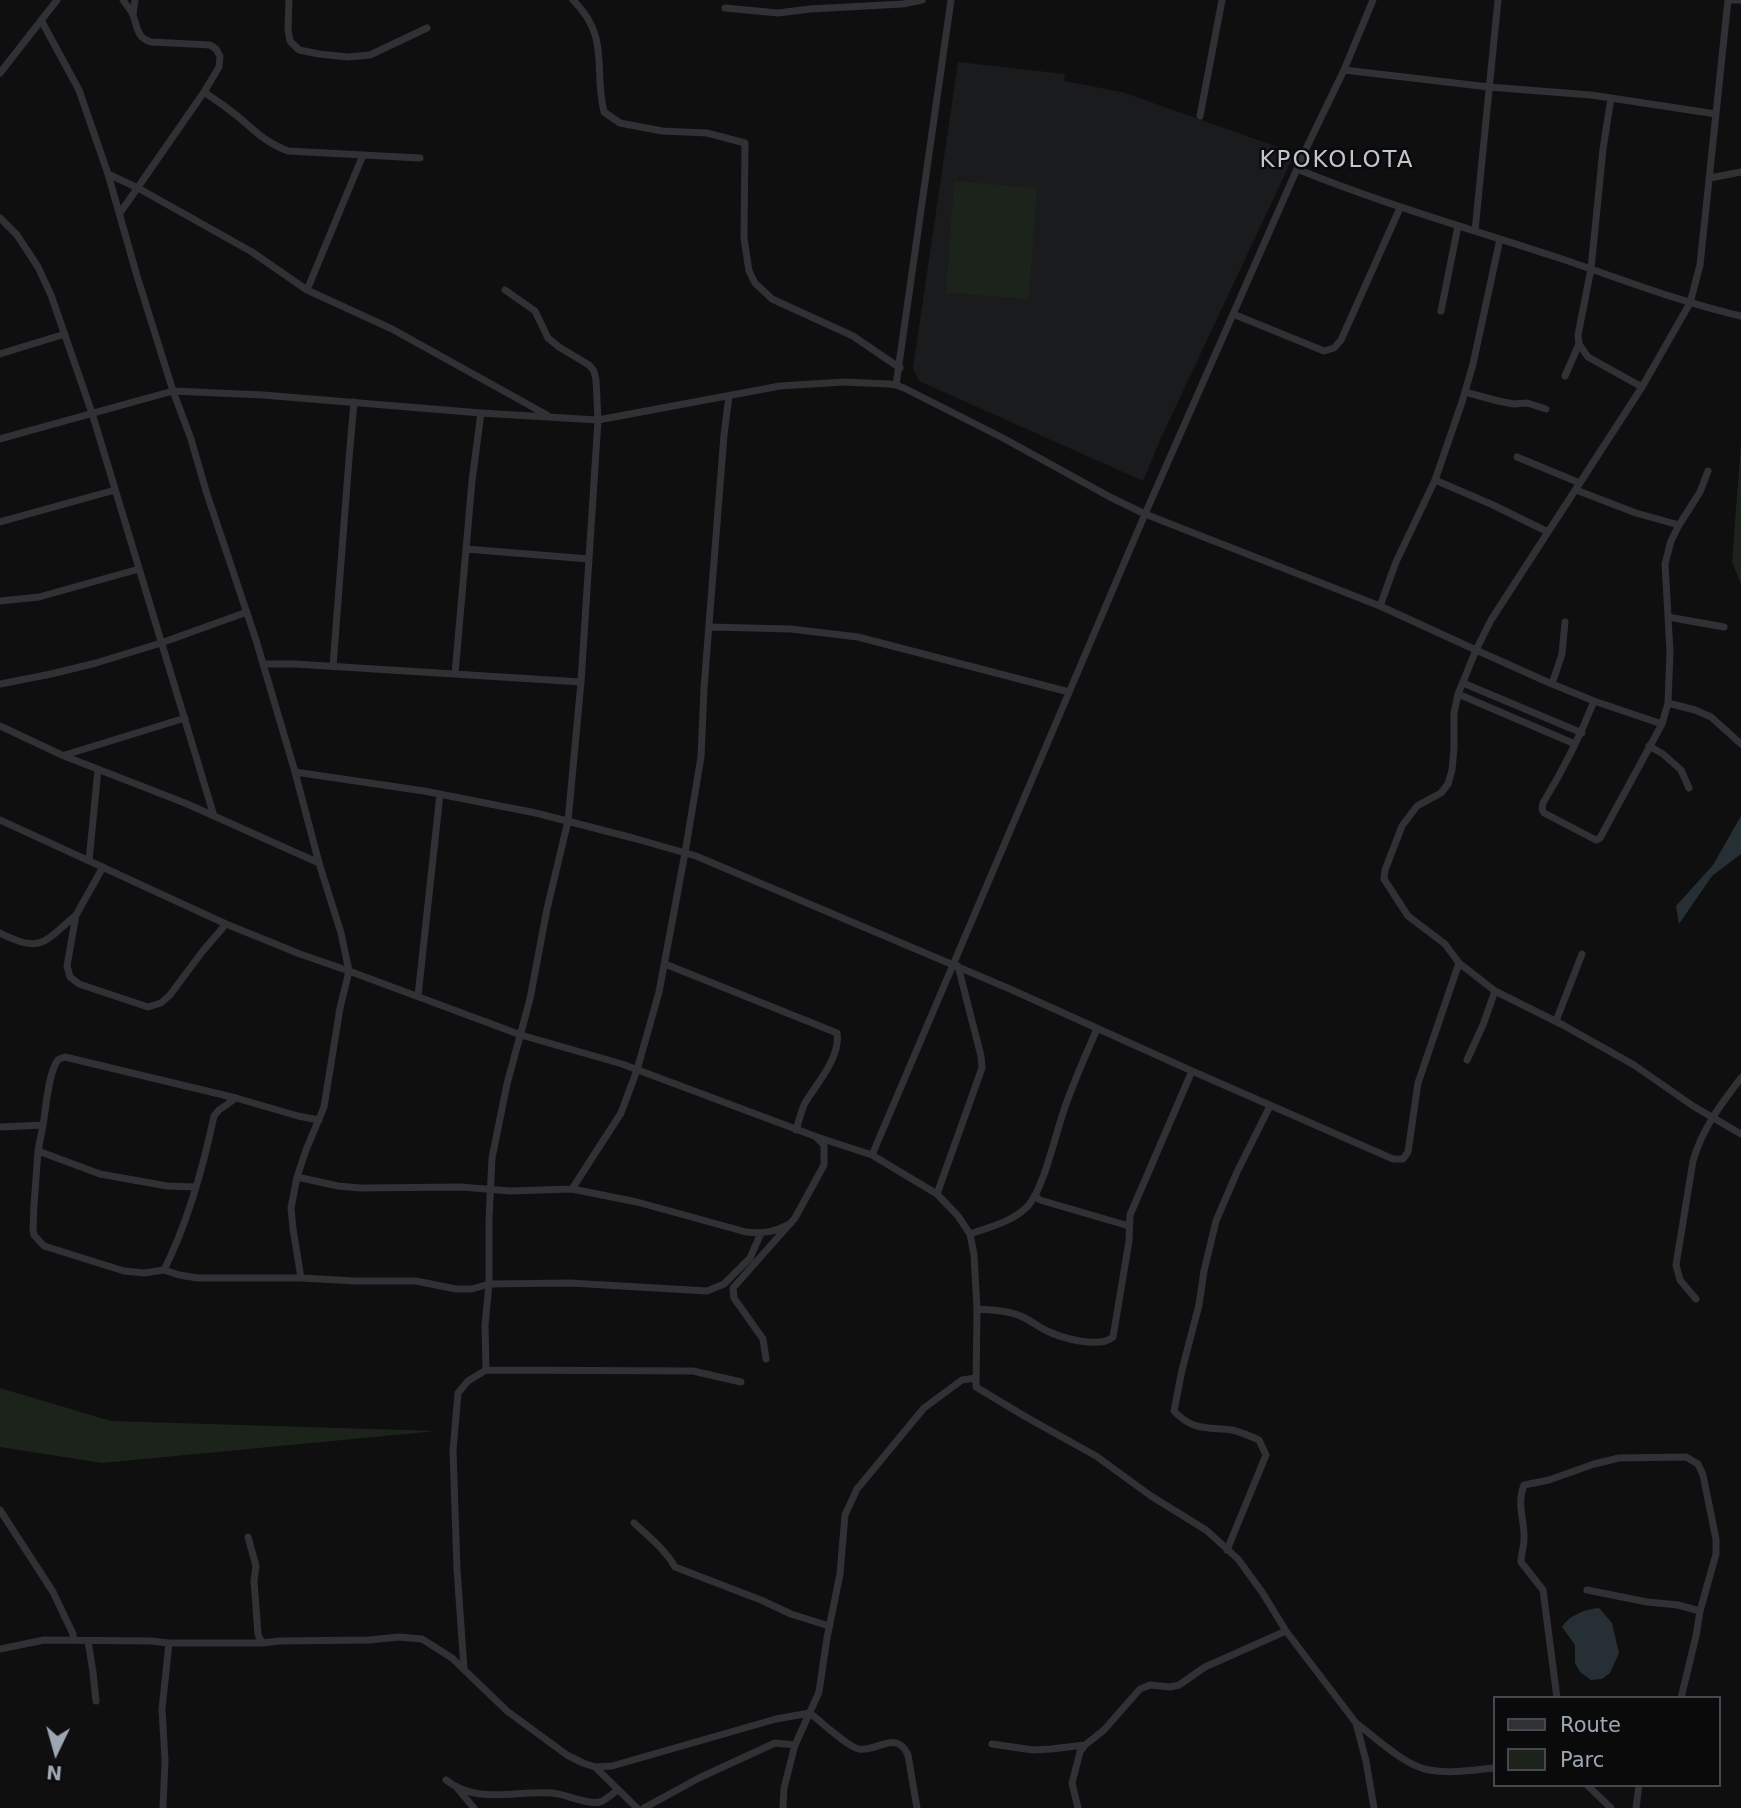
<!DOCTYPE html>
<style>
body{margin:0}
#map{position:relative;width:1741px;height:1808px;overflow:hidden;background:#0f0f10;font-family:"DejaVu Sans",sans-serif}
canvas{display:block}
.legend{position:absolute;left:1493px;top:1696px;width:228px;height:91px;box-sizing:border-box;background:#0a0a0b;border:2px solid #45484e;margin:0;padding:9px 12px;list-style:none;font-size:21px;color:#9ea6b2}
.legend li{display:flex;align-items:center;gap:14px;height:35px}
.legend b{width:35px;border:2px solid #45484e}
.north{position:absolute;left:21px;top:1717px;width:70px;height:70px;-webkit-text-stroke:5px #0a0a0b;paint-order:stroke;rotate:185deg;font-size:19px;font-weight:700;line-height:28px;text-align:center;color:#9ea6b2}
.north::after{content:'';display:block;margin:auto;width:24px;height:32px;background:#9ea6b2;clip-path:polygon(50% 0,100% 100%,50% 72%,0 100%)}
</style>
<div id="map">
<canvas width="1741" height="1808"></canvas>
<ul class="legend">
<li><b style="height:9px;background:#2f3135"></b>Route</li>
<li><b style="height:19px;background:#1b231b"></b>Parc</li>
</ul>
<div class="north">N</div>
</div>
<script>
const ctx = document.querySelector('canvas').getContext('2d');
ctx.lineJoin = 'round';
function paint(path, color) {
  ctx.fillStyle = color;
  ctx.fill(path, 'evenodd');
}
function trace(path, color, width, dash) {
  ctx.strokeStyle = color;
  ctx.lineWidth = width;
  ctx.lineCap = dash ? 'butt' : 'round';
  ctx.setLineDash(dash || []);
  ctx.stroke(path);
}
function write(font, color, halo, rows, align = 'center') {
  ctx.font = font + ' "DejaVu Sans",sans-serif';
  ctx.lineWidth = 5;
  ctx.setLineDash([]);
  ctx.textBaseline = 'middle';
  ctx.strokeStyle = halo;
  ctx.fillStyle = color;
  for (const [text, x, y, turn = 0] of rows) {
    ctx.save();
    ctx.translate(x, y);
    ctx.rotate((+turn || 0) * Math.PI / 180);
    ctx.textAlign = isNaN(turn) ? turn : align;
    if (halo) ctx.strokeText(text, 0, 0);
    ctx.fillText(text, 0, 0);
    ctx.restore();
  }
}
paint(new Path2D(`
 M958 62 1065 74 1064 81 1122 92 1295 153 1161 438 1143 481 919 381 913 368Z`), '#1a1b1d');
paint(new Path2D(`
 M954 181 1037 188 1029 299 946 293Z
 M1741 443V584L1732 562Z
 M0 1388 111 1421 437 1431 102 1463 0 1447Z`), '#1b231b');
paint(new Path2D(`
 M1741 816V854L1712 876 1679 924 1676 906 1713 865Z
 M1599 1608 1612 1623 1619 1653 1610 1673 1602 1679 1591 1680 1580 1672 1575 1663V1645L1562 1627C1569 1615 1586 1609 1599 1608Z`), '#252f34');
trace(new Path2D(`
 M289 0 288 29 290 41 299 50 319 54 348 57 370 55 427 28
 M573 0C611 38 593 67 604 112L620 123 662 131 707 133 745 143 744 238 749 271 755 283 772 299 853 336 900 368
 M1730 0H1741
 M725 8 778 13 810 9 903 4 922 0
 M133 14 135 0
 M41 20 79 90 108 174 137 276 173 391 191 439 206 491 256 640 295 772 319 863 341 933 349 971 521 1035 622 1064 817 1137 872 1155 937 1194 958 1216 970 1234 974 1255 977 1309 976 1387 1026 1417 1096 1456 1151 1496 1206 1530 1238 1559 1262 1592 1286 1631 1356 1723 1366 1761 1374 1808
 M1344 70 1489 87 1591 95 1716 114
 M0 73 57 0
 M204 92C216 100 229 109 241 119 257 133 267 143 288 151L420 158
 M1611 98 1603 149 1591 269 1578 335 1579 344 1588 357 1642 387
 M1200 116 1222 0
 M1297 169C1383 204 1471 229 1559 258 1619 278 1679 302 1741 316
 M108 174 138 188 252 252 307 290 392 329 547 415
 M1710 178 1741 172
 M120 213 204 92 219 67 220 56 216 49 210 45 151 42C136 37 138 28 133 15 131 10 126 5 123 0
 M0 218 17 235 38 267 51 295 92 413 214 816
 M1475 231 1498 0
 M307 290 363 155
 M505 290 535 311 548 338 559 347 589 365 594 371 596 380 598 420 581 682 568 821 547 909 530 999 507 1084 492 1158 489 1219V1284L485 1325 486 1370 693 1371 741 1382
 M1441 311 1458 226
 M1233 314 1324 351 1334 348 1341 340 1400 208
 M0 354 65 334
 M1565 376 1579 344
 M896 385 951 0
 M1465 392 1498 401 1514 404 1527 403 1546 409
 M0 439 173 391 263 395 481 413 598 420 780 386 844 382 889 384 896 385 904 388 1003 438 1110 497 1145 514 1380 606 1476 650 1491 620 1642 387 1690 303 1700 265 1728 0
 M1517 457 1580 483
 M1435 480 1493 505 1548 532
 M1576 490 1636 513 1679 525
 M0 522 115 490
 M466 549 589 559
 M0 601 39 597 139 569
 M1380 606 1396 562 1435 480 1462 402 1473 364 1500 239
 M1668 617 1724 627
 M709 627 791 629 858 637 1069 692
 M263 664H295L581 682
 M333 666 349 459 354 402
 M455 674 472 481 481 413
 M1463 683 1582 733
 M0 684 51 674 96 663 161 643 247 612
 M1552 684 1562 654 1565 622
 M1458 694 1575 744
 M1594 701C1580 737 1563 770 1543 803L1542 809 1544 813 1596 840 1600 838 1662 724 1668 703 1670 652 1665 564 1671 541 1679 525 1700 492 1708 471
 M1668 703 1695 710 1711 717 1741 744
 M0 726 64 756 185 803 319 863
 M1649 746 1663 754 1681 770 1689 788
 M65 755 185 718
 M295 772 424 791 536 813 633 838 696 856 1010 989 1192 1071 1393 1159H1403L1408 1152 1418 1083 1459 963 1495 991 1563 1025 1634 1065 1693 1106 1741 1134
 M0 820 226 924 300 954 349 971 340 1008 324 1107 306 1150 297 1177 291 1208 293 1229 301 1278
 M89 861 98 769
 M103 867 76 915 67 966 70 977 79 984 148 1007 161 1003 170 995 202 952 226 924
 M0 933C41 954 44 942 75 916
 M1459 963 1445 944 1408 916 1384 879 1385 870 1402 826 1417 806 1441 793 1448 784 1452 770 1454 748V713L1458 694 1476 650 1552 684 1594 701 1662 724
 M665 964 837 1033C841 1057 817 1083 805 1103 801 1111 799 1121 796 1130
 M418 996 440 794
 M1556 1021 1582 954
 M1467 1060 1483 1025 1495 991
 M43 1125 38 1151 34 1205 33 1229 34 1235 44 1246 124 1271 144 1273 164 1270 179 1275 198 1278H301L355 1281H416L456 1289H472L489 1284 570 1283 707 1291 724 1284 750 1258 761 1233
 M0 1127 43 1125C46 1108 48 1077 56 1063 58 1058 60 1059 65 1057L236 1098 298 1116 319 1120
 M38 1151 100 1174 167 1186 196 1187
 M872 1155 1145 514 1304 153 1344 70 1373 0
 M297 1177 338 1186 360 1188 461 1187 510 1191 572 1189 637 1202 746 1232C764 1234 775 1232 791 1223
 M572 1189 621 1113 637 1070 659 992 685 853 701 757 704 688 724 435 729 396
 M937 1194 982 1068 981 1056 958 966
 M1035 1196 1040 1200 1129 1226
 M970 1234C990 1227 1012 1222 1028 1206 1045 1186 1056 1131 1066 1104 1075 1079 1086 1054 1097 1029
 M164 1270C188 1222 203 1168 214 1116L219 1110 236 1098
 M1696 1299 1680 1280 1676 1265 1693 1161C1702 1129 1721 1104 1741 1078
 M977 1309C989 1310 1003 1310 1015 1314 1027 1317 1035 1325 1045 1330 1061 1338 1099 1349 1113 1337L1129 1241 1130 1215 1192 1071
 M766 1359 763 1339 734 1298 733 1288 795 1218 824 1165V1145L817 1138
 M0 1510 53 1592 73 1634V1640
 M634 1523C649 1537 665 1549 675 1567L761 1600 791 1614 829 1626
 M248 1537 256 1566 254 1581 258 1634 262 1643
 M1227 1550 1266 1455 1259 1440C1250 1436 1241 1432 1232 1430 1208 1427 1192 1431 1174 1411L1182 1370 1199 1305 1204 1271 1216 1221 1237 1172 1270 1106
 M1587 1590 1647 1602 1678 1605 1700 1611
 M88 1641 93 1672 96 1701
 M0 1649 44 1640 151 1641 169 1643H262L279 1641 369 1640 399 1637 422 1639 452 1658 507 1711 567 1755 583 1763 595 1767 612 1766 776 1719 810 1713C820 1721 849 1748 859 1749 878 1752 896 1729 908 1755L917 1808
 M464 1669 457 1569 453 1451 458 1393 468 1381 486 1370
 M1557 1698 1543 1590 1521 1562C1521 1554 1524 1547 1524 1539 1525 1520 1516 1505 1524 1485L1549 1480 1594 1464 1619 1458 1686 1457 1698 1464 1703 1475 1716 1539V1554L1700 1611 1696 1636 1681 1698
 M1356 1723C1376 1738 1405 1766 1429 1770 1450 1774 1473 1770 1494 1768
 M992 1744 1033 1750 1051 1749 1085 1745
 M595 1767 637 1808
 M446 1780C477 1805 516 1790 552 1793 566 1794 587 1805 600 1802 606 1800 613 1793 618 1790
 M1587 1785 1611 1808
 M458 1789 474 1808
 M163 1808 165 1760 162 1709 169 1643
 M644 1808 699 1778 775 1743 795 1745
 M783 1808 784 1788 795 1745 819 1692 827 1638 840 1574 845 1515 857 1489 924 1408 962 1380 976 1378
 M1078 1808 1072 1783 1080 1752 1085 1745 1104 1730 1140 1689 1150 1685 1170 1687 1179 1685 1205 1667 1286 1631
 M1636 1808 1639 1785`), '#2f3135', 7);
ctx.letterSpacing = '2px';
write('23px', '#c0c5ce', '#0a0a0b', [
 ["KPOKOLOTA",1337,161]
]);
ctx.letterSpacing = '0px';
</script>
